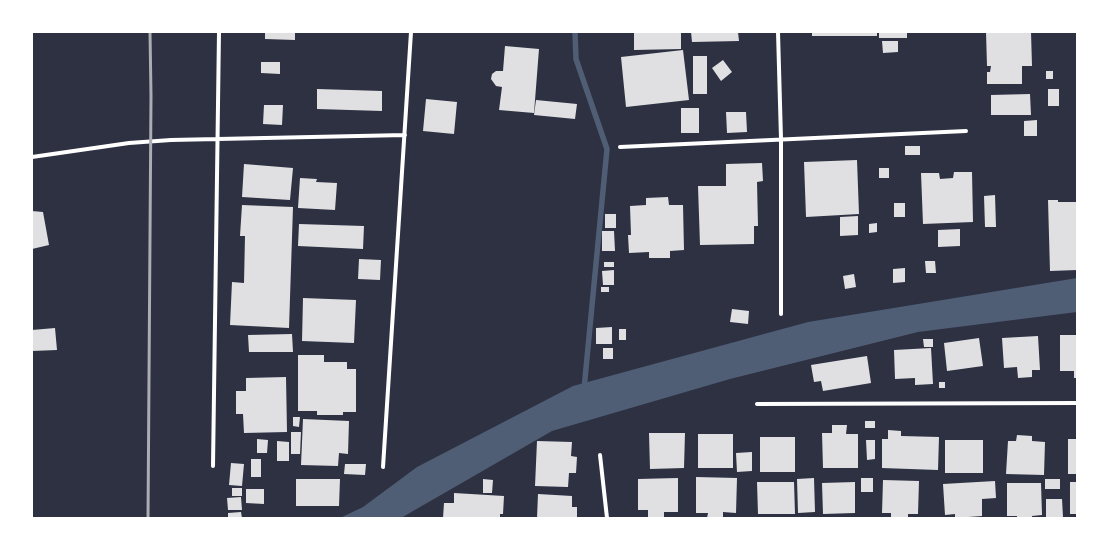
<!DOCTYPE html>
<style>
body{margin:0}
#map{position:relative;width:1109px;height:550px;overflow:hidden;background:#2d3142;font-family:"Public Sans",sans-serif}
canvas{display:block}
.frame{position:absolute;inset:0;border:33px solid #fff;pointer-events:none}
</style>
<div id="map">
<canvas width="1109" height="550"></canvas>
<div class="frame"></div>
</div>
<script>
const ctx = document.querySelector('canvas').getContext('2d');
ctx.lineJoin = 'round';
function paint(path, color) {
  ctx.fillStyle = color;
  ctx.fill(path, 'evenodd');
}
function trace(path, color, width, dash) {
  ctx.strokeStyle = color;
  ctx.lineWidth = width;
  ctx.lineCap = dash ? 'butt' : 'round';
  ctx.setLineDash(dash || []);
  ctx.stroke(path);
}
paint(new Path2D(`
 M1077 278V312L918 332 730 379 552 431 401 518H340L363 507 417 467 573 386 808 322Z`), '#4f5d75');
trace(new Path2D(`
 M575 32 576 59 607 149 584 389`), '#4f5d75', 5.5);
paint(new Path2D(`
 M265 32H295V40L265 39Z
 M634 32H681V49L634 50Z
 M691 32H738L739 41 692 42Z
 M812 32H877V36H812Z
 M879 32H907V38H879Z
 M986 32H1031L1032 66H1022V84H987V72H990L991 66H987Z
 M882 41H898V52L883 53Z
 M505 46 539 49 534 113 499 110 502 87 496 86 491 79 492 74 496 71H503Z
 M683 50 689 100 626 107 621 57Z
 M693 56H707V94H693Z
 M723 60 732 72 721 81 712 68Z
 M261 62H280V74L261 73Z
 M1046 71H1053V79H1046Z
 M317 89 382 91V111L317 109Z
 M1048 89H1059V106H1048Z
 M1030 94 1031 115H991V95Z
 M426 99 457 102 454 134 423 131Z
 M536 100 577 104 575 119 534 115Z
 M264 105H283L282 125 263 124Z
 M681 108H699V133H681Z
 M726 112H746L747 132 727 133Z
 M1037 120V136H1024V121Z
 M905 146H920V155H905Z
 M857 160 859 214 806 217 804 162Z
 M762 163 763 181 757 182 758 226H754V244L700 245 698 186H726V164Z
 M244 164 293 168 290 200 242 197Z
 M879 168H889V178H879Z
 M954 172H972L973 222 923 224 921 173H939L940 179 953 178Z
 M300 178 317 179 316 182 337 183 335 210 298 208Z
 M995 195 996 227H985L984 196Z
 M668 197 669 205H683L684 250 670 251V258H649V252L629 253 628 235H631L630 206 646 205V198Z
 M1048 200H1058V202H1077V270L1050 271Z
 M894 203H905V217H894Z
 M242 205 293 207 289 328 230 325 232 282 244 283 245 236H240Z
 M32 211 43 212 49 245 32 249Z
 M605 214H616V228H605Z
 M858 216V235L840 236V217Z
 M877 223V232L869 233V224Z
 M299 224 364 226 363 249 298 246Z
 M960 229V246L938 247V230Z
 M602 231H614L615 251H602Z
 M359 259 381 260 380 280 358 279Z
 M925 261H935L936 273H926Z
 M604 262H614V267H604Z
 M905 268V282L893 283V269Z
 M614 270V285H603L602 271Z
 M854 274 856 287 845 289 843 276Z
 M601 287H609V292H601Z
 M303 298 356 300 354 343 302 341Z
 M732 309 749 311 748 324 730 322Z
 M612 327V344H596V328Z
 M55 328 57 350 32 351V330Z
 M619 329H626V340H619Z
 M292 334 293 352H249L248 335Z
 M1060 335H1077V378H1074V371H1060Z
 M1038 336 1040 370H1032V377L1018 378 1017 367 1004 368 1002 338Z
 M979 338 983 366 947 371 944 343Z
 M923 339H933V347H924Z
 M603 348H613V359H603Z
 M931 348 933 384 915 385V378L895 379 894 350Z
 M298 355H324V362H347V369H356V412H343V415H317V411H298Z
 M867 356 871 383 823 391 821 381 814 382 811 365Z
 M286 377 287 432 244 433 243 414H236V391H246V378Z
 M939 382H945V388H939Z
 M293 417H300L299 427 293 426Z
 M303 419 349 421 348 454 339 453 338 466 301 465Z
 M865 421H875V428H865Z
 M832 425H847L846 434H858V468H823L822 433H832Z
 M888 430 901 431V436L939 437 938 470 882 468V439H888Z
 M291 432H301L300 454H291Z
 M649 433H685L684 468 650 469Z
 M698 434H733V468H698Z
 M1017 435 1032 436V441L1045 442 1044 475 1006 474 1008 441H1016Z
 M760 437H795V472H760Z
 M257 439 268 440 267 453H257Z
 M1068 439H1077V474H1068Z
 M866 440H875V459L867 460Z
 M945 440H983V473H945Z
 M277 441 289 442V461H277Z
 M537 441 572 442 571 456 577 457 576 473H569L568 487 535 486Z
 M752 452V471L737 472 736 453Z
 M251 459H261V477H251Z
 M231 463 244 464 242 486 229 485Z
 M345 464H366L365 475 344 474Z
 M696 477 737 478 736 513 723 512V518H707L708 513H696Z
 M678 478V512H664V518H648V510H638V479Z
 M814 478 815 512 798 513 797 479Z
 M861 478H873V492H861Z
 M296 479H340L339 506H296Z
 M483 479 493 480 492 493H483Z
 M1045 479H1060V489H1045Z
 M883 480 919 481 918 514H908V518H891V513H882Z
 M995 481 996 498 982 499V516L955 518V514L945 515 943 484Z
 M757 482H794L795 514H758Z
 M855 482V513L823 514 822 483Z
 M1070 482H1077V514H1070Z
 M1007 483H1041L1042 515 1032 516V518H1017V516H1007Z
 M232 488H242V496H232Z
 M246 489H264V504L246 503Z
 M454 493 504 496 503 514H500V518H443L444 503H454Z
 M538 494 572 496V507H577V518H537Z
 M241 497 242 510H228L227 498Z
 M1046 499H1062L1063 517 1046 518Z
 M241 512 242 518H228V513Z`), '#e0e0e3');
trace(new Path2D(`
 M778 32 781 139V314
 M620 147 966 131
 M32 157 129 143 171 140 405 135
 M757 404 1077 403
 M600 455 607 518
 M213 466 219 32
 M383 467 411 32`), '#fff', 4);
trace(new Path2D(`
 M148 518 151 96 150 32`), '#abadb3', 3);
</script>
